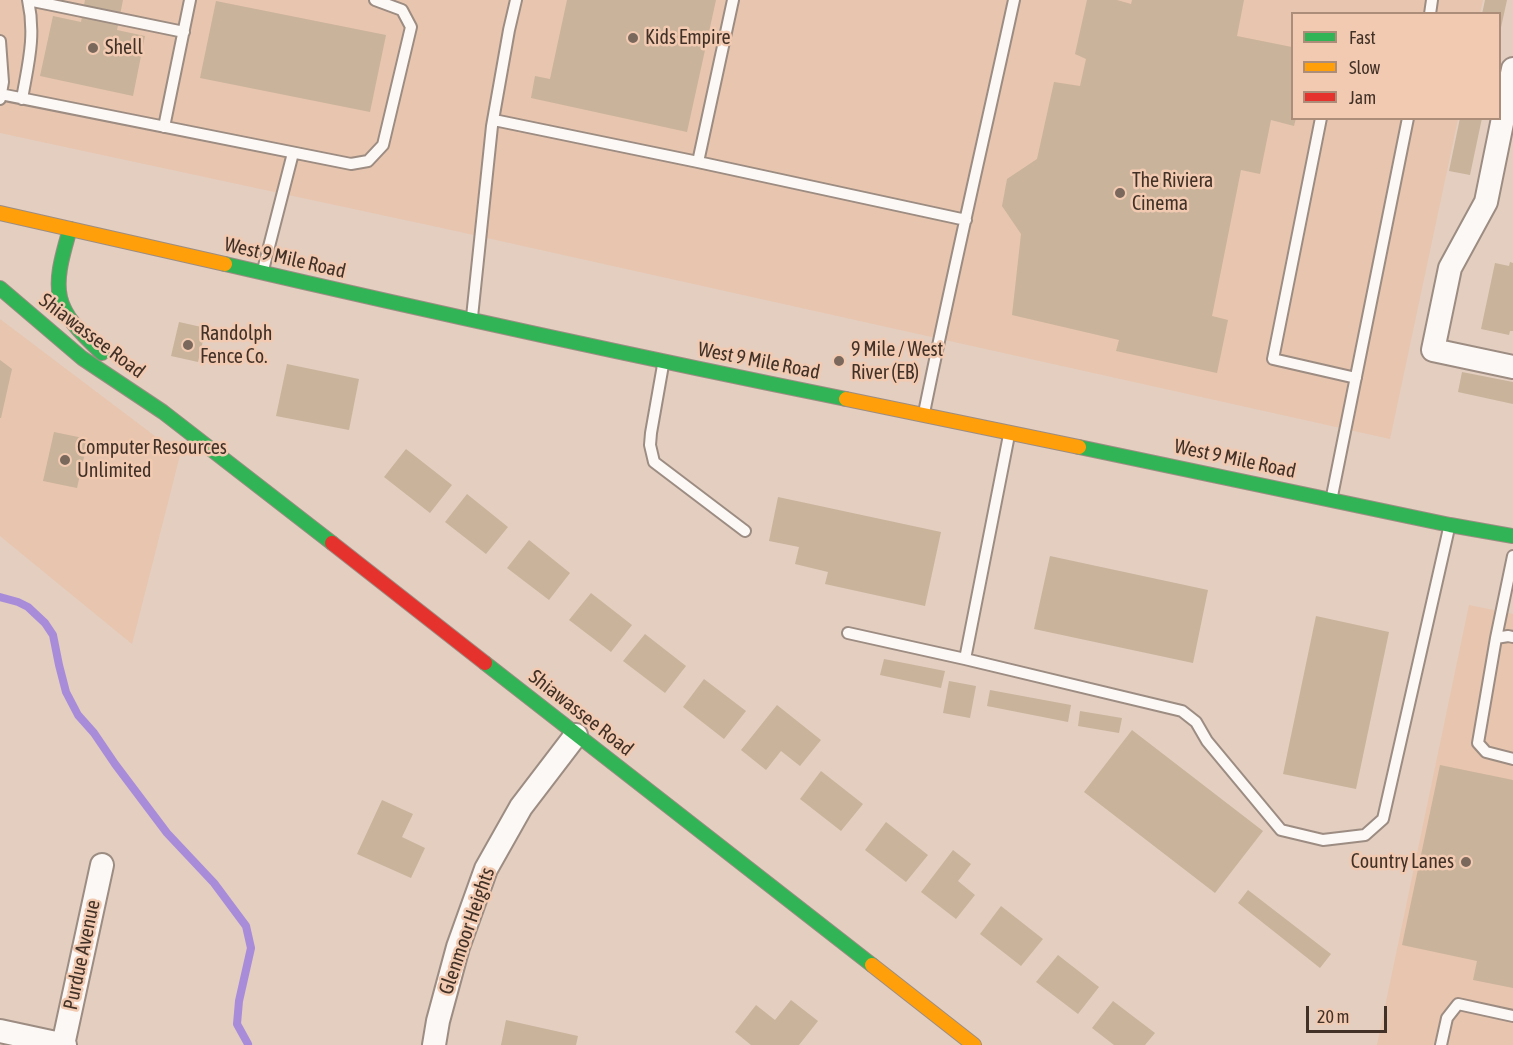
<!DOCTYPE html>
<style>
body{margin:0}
#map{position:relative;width:1513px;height:1045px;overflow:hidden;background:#e3cec0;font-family:"Asap Condensed",sans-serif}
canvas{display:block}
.legend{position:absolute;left:1291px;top:12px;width:210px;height:108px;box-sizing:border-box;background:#f2cab1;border:2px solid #ab8d7a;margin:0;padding:8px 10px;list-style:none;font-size:18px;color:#413127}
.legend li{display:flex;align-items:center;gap:12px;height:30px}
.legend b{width:30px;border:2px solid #ab8d7a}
.scale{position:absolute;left:1306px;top:1006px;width:81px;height:27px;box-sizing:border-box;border:3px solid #413127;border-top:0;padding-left:8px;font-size:18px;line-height:21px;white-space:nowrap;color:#413127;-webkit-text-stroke:4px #f2cab1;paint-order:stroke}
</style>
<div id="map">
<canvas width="1513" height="1045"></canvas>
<ul class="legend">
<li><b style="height:8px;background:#30b455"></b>Fast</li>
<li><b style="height:8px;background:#ff9f0a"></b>Slow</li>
<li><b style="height:8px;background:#e5322d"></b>Jam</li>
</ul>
<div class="scale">20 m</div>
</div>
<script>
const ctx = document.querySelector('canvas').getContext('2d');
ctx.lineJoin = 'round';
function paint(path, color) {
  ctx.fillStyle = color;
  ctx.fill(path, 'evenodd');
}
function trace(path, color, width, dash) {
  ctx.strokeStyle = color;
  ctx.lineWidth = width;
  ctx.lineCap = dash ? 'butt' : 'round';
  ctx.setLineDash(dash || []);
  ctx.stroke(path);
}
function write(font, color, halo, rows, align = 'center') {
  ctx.font = font + ' "Asap Condensed",sans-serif';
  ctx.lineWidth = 5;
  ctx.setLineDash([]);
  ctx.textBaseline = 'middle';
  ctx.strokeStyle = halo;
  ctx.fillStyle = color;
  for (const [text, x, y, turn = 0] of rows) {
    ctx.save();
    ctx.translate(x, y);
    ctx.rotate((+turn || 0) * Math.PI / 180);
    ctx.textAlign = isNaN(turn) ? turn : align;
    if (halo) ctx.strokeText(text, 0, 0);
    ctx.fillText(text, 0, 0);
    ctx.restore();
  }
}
paint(new Path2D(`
 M0 0H1483L1480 13 1292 14V118L1458 119 1390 439 442 228 0 133Z
 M0 319 180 455 132 644 0 536Z
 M1469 605 1513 614V1045H1377Z`), '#e8c5ae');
trace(new Path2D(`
 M0 597 18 602 28 607 45 623 53 635 59 665 66 692 78 715 94 733 115 764 167 833 214 883 246 926 251 948 239 1001 237 1024 248 1044`), '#a88cd9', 8);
paint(new Path2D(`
 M85 0H123L117 30 145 36 133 96 40 76 53 16 81 22Z
 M567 0H716L687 132 531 98 535 76 550 79Z
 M1087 0H1117L1131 4 1132 0H1244L1237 36 1292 47V118H1296L1294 126 1271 120 1260 174 1241 170 1212 316 1228 320 1217 373 1116 351 1119 340 1012 315 1021 234 1002 206 1007 179 1037 159 1054 82 1080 86 1086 59 1075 54Z
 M1485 0H1507L1500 32V14H1482Z
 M216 1 386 35 370 112 200 78Z
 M1460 118H1482L1470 175 1449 171Z
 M1510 262 1513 263V331H1510L1509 335 1481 329 1495 263 1509 266Z
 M179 322 206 328 198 362 171 356Z
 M0 360 12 369 1 418H0Z
 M287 364 359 379 349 430 276 416Z
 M1462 372 1513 382V404L1458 392Z
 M54 432 88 439 77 488 43 481Z
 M406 449 452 485 430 513 384 477Z
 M467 494 508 527 486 554 445 522Z
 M778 497 941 532 925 606 825 584 828 572 795 564 799 547 769 541Z
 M529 540 570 573 549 600 507 568Z
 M1050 556 1208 590 1193 663 1034 629Z
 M591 593 632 625 611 652 569 620Z
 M1316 616 1389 632 1356 789 1283 774Z
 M645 634 686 666 665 693 623 661Z
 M884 659 945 671 941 688 880 675Z
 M704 679 746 711 724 739 683 707Z
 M949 681 976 686 970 718 943 713Z
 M990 690 1071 705 1068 722 987 706Z
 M777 705 821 740 800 766 781 751 766 770 741 750Z
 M1080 711 1122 718 1119 733 1078 726Z
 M1132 730 1263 831 1215 893 1084 792Z
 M1440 765 1513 780V988L1473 980 1477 961 1402 945Z
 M821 771 863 804 841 831 800 799Z
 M382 800 413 814 402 837 425 848 411 878 357 854Z
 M886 822 928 855 906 882 865 850Z
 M953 850 971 864 958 881 975 895 956 919 921 892Z
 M1248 890 1331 954 1320 968 1238 903Z
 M1001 906 1043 939 1021 966 980 934Z
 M1058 955 1099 987 1078 1014 1036 982Z
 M791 1000 818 1021 799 1045H751L735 1032 756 1005 775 1020Z
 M1113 1001 1155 1033 1145 1045H1114L1092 1028Z
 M506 1020 578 1036 576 1045H501Z`), '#c9b39b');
const lane = new Path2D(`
 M28 0 184 32
 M1430 14 1432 0
 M0 41 3 82 0 99
 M0 94 351 164 368 161 383 145 411 27 402 10 375 0
 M22 99C28 64 36 36 28 0
 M1321 118 1273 359 1356 378
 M494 120 698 162 733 0
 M164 127 190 0
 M698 162 966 220
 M263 270 293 153
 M472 317 492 126 509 30 516 0
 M663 365 651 433 650 445 654 462 745 531
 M924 413C952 275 984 138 1014 0
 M1332 496 1408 118
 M848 633 965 659 1182 711 1196 722 1207 741 1281 830 1323 840 1365 835 1383 819 1449 528
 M1513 637 1508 636 1496 638 1478 743 1486 752 1513 759
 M1496 638 1513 556
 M965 659 1009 435
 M1441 1045 1447 1018 1458 1004 1513 1016`);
const street = new Path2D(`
 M1513 69 1486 202 1450 268 1433 350 1513 367
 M0 1031 65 1045
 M63 1045 102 865
 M434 1045 438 1021 458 947 486 869 521 807 576 735`);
const fast = new Path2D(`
 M70 229C51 293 52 307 102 353
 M225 264C432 312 638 357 846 399
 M0 288 82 358 163 412 332 543
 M1079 447 1450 525 1513 536
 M485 663 872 965`);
const slow = new Path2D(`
 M0 213 225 264
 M846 399 1079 447
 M872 965 974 1045`);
const jam = new Path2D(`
 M332 543 485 663`);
trace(lane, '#9c8c82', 14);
trace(street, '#9c8c82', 26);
trace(fast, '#9c8c82', 16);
trace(slow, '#9c8c82', 16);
trace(jam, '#9c8c82', 16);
trace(lane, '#fbf8f6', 10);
trace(street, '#fbf8f6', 22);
trace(fast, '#30b455', 14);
trace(slow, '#ff9f0a', 14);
trace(jam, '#e5322d', 14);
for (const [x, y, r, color] of [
 [633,38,6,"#7a685d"],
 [93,48,6,"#7a685d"],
 [1120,193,6,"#7a685d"],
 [188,345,6,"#7a685d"],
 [839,361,6,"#7a685d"],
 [65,460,6,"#7a685d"],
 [1466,862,6,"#7a685d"]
]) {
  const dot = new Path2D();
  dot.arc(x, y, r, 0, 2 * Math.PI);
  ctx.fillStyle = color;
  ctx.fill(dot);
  trace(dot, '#f2cab1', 2);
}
write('20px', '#413127', '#f2cab1', [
 ["Kids Empire",645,38],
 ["Shell",105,48],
 ["The Riviera",1132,181],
 ["Cinema",1132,204],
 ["Randolph",200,334],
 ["Fence Co.",200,357],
 ["9 Mile / West",851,350],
 ["River (EB)",851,373],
 ["Computer Resources",77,448],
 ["Unlimited",77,471],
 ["Country Lanes",1454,862,"right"]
], 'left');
write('20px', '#413127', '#f2cab1', [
 ["West 9 Mile Road",285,258,13],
 ["Shiawassee Road",92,336,37],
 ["West 9 Mile Road",759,361,11],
 ["West 9 Mile Road",1235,459,12],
 ["Shiawassee Road",581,713,38],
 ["Glenmoor Heights",467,931,-71],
 ["Purdue Avenue",82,955,-78]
]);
</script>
